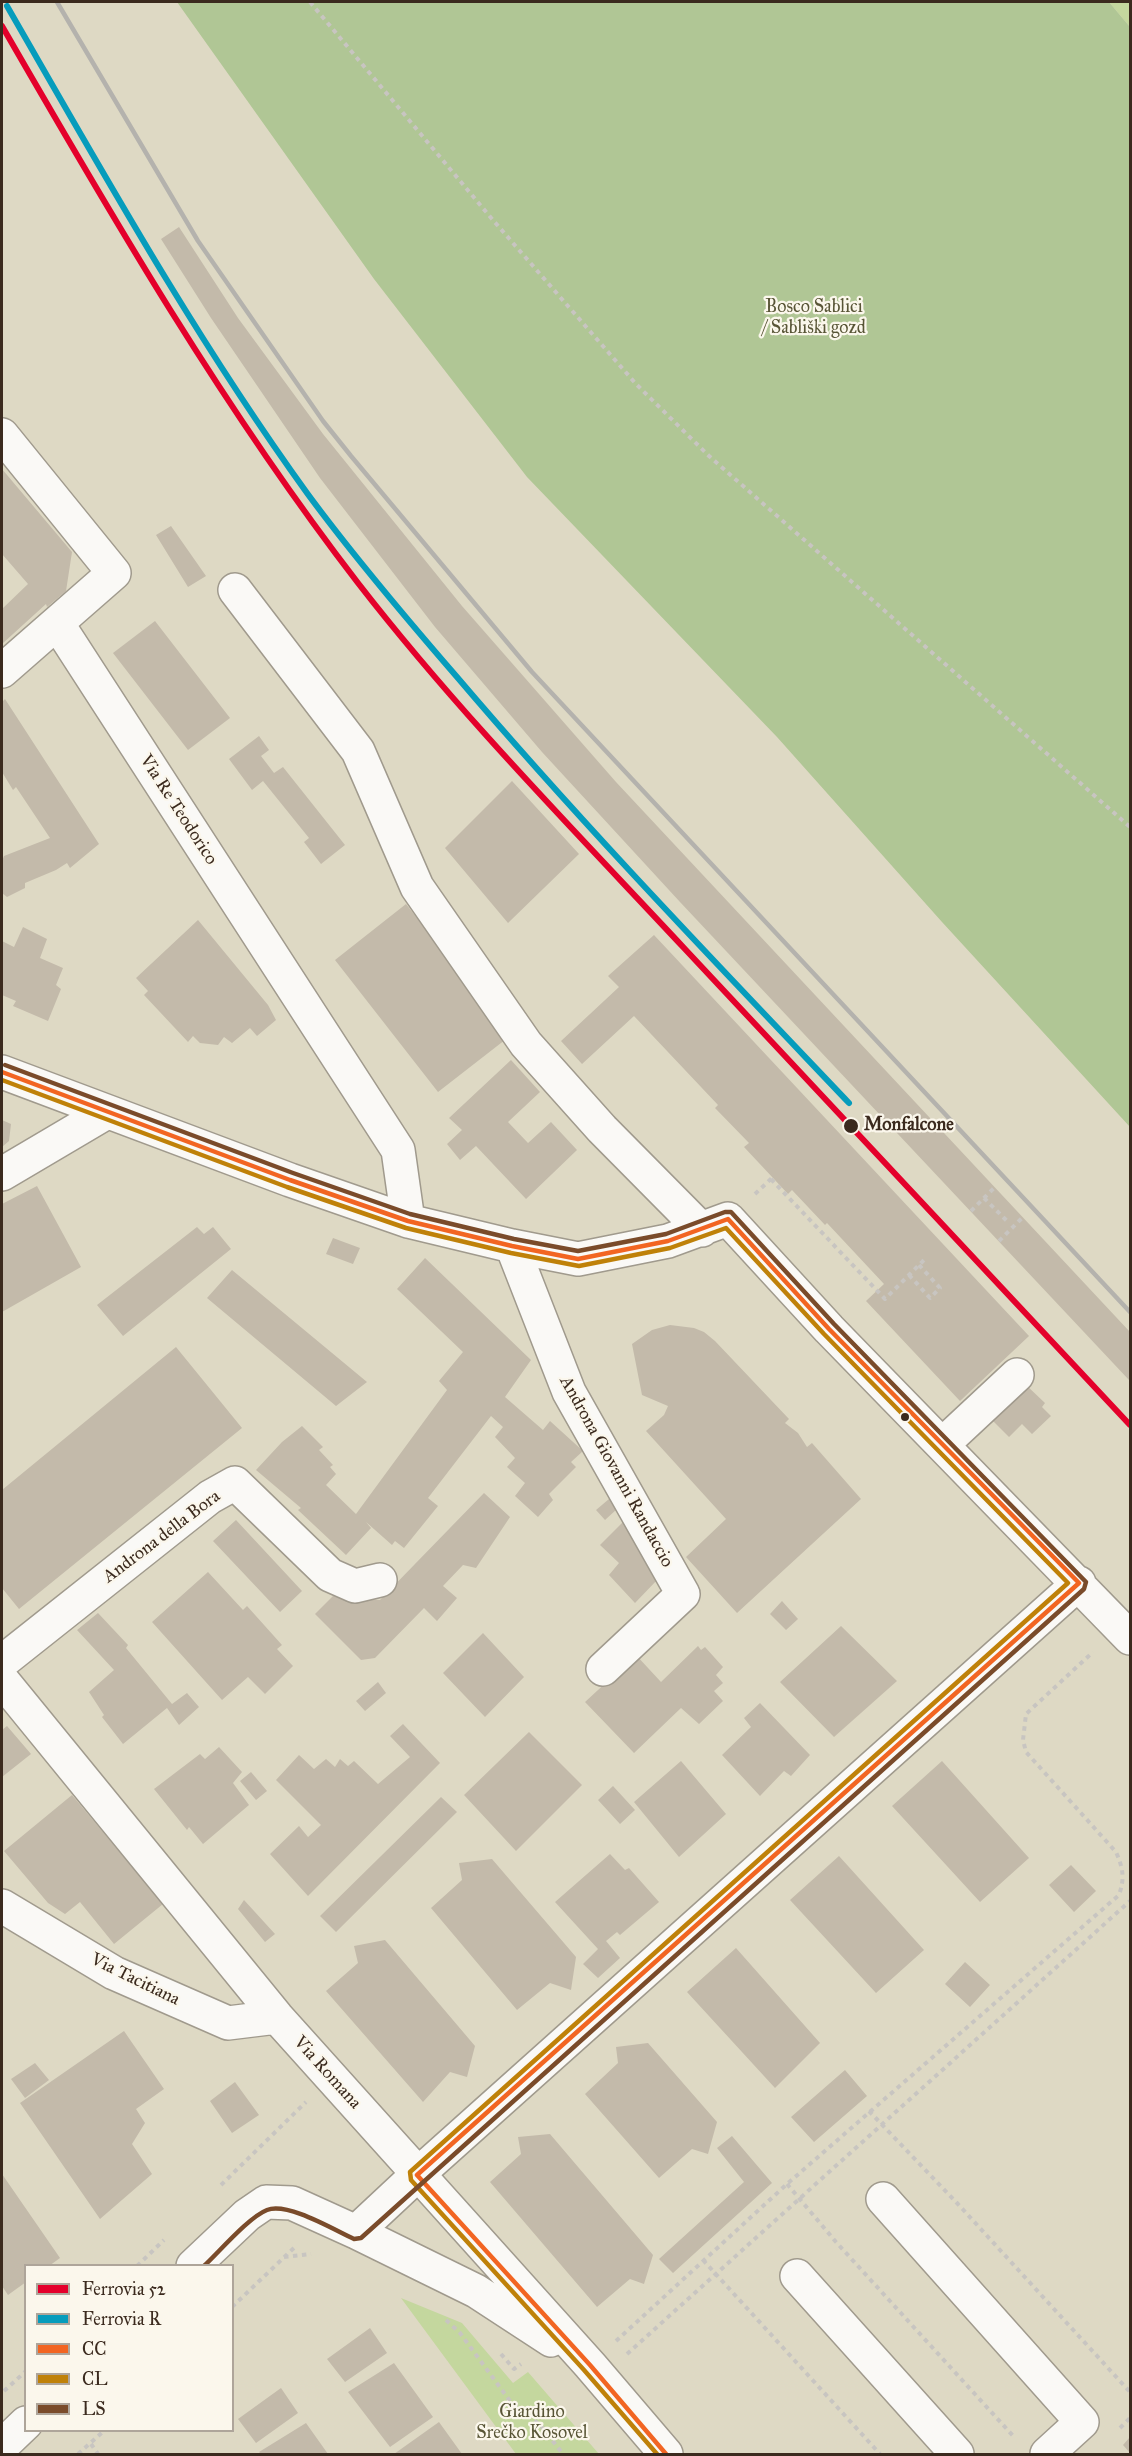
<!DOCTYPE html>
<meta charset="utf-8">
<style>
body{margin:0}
#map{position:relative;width:1132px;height:2456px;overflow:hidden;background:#ded9c4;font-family:"IM FELL Great Primer",serif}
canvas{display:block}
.frame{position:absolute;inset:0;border:3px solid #3b2a1e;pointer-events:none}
.legend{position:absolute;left:24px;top:2264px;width:210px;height:168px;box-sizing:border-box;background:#fbf7ec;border:2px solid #aea59a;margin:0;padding:8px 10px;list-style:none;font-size:18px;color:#3b2a1e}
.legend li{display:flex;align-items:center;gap:12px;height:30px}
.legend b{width:30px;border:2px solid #aea59a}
</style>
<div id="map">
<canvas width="1132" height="2456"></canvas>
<div class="frame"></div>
<ul class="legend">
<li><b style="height:8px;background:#e4002b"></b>Ferrovia 52</li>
<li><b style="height:8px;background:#069cbc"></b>Ferrovia R</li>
<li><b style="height:8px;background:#f26522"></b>CC</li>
<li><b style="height:8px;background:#bf8109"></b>CL</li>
<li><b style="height:8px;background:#7a4b2a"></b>LS</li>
</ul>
</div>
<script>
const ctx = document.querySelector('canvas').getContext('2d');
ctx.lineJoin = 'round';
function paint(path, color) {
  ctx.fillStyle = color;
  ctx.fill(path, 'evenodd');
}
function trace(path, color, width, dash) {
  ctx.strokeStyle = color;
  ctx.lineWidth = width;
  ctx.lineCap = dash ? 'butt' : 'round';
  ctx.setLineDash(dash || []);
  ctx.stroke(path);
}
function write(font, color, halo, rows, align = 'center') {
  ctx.font = font + ' "IM FELL Great Primer",serif';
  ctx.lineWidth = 4.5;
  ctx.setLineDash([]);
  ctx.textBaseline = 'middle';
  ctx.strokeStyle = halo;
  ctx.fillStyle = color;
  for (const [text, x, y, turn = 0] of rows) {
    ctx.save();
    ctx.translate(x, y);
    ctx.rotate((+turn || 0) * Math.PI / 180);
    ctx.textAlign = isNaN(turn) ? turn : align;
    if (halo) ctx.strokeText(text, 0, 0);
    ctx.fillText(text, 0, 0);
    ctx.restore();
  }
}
paint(new Path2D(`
 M1109 2H1130V27Z
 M401 2298 462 2323 513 2383 528 2372 599 2454H516Z`), '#c4d79e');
paint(new Path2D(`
 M177 2H1109L1130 27V1127L942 922 777 737 527 477 374 279Z`), '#b0c695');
paint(new Path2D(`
 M179 227 238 318 323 434 462 606 616 782 1130 1332V1378L1129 1380 680 902 542 752 435 627 320 478 211 318 161 239Z
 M2 469 72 552 66 591 47 607 46 604 2 644V609L28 584 2 554Z
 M171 526 206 576 188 587 156 535Z
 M155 621 230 718 188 750 113 653Z
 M5 699 99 844 70 868 67 863 56 870 25 883V888L7 897 2 893V861L4 856 50 838 16 787 13 790 2 772V702Z
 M259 736 269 750 261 756 274 773 283 767 345 845 321 864 304 842 309 838 263 781 252 790 229 759Z
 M512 781 579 854 508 923 445 848Z
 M406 904 510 1036 438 1092 335 960Z
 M198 920 268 1005 276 1020 257 1036 250 1028 232 1043 224 1037 218 1045 200 1043 193 1036 188 1042 144 995 148 991 136 978Z
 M23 927 47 939 40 958 63 968 56 985 61 989 48 1021 13 1006 16 1001 2 995V941L14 947Z
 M654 935 1029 1336 960 1401 866 1301 884 1284 827 1223 825 1225 792 1190 788 1194 744 1147 749 1143 715 1108 718 1105 634 1016 582 1064 561 1041 619 987 608 976Z
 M511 1060 540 1092 508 1122 528 1143 551 1122 577 1150 526 1199 476 1146 460 1160 447 1144 462 1130 449 1118Z
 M2 1120 11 1124 9 1141 2 1147Z
 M37 1186 81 1267 2 1312V1204Z
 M197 1227 204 1234 213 1227 231 1249 123 1336 97 1305Z
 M333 1238 360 1248 353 1264 326 1254Z
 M425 1258 531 1360 505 1397 543 1430 550 1421 583 1451 571 1462 576 1467 549 1494 553 1500 538 1517 515 1496 525 1483 507 1467 515 1458 495 1437 503 1427 491 1416 428 1498 438 1506 404 1548 395 1541 392 1545 366 1522 371 1528 346 1555 298 1510 301 1508 256 1470 282 1442 302 1426 323 1447 319 1450 333 1465 330 1467 336 1474 326 1485 356 1514 447 1390 439 1381 463 1352 397 1289Z
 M232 1270 367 1382 336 1406 207 1298Z
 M670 1325 694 1328 704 1332 715 1341 789 1419 785 1423 798 1433 807 1447 812 1443 861 1499 737 1613 686 1557 726 1519 646 1431 664 1415 668 1406 642 1395 632 1344 652 1330Z
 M176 1347 242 1428 19 1609 2 1588V1490Z
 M1025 1384 1045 1403 1042 1407 1051 1416 1032 1434 1022 1424 1009 1437 990 1418Z
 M484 1493 510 1517 476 1568 463 1565 443 1586 457 1598 437 1621 424 1608 375 1658 361 1660 315 1614 333 1596 380 1600Z
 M609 1499 617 1509 605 1520 596 1510Z
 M236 1520 302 1591 280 1612 213 1541Z
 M623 1522 658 1579 635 1603 609 1575 619 1563 600 1545Z
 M208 1572 243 1610 247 1606 282 1645 277 1649 293 1666 265 1694 248 1677 222 1700 152 1622Z
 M782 1601 798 1619 786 1630 770 1614Z
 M98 1613 128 1645 126 1648 172 1704 187 1693 199 1707 179 1725 167 1708 123 1744 102 1717 104 1715 89 1692 114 1670 77 1630Z
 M841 1626 897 1681 834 1737 780 1682Z
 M483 1633 524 1677 485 1717 443 1673Z
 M698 1646 701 1650 705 1647 723 1667 716 1675 723 1683 714 1691 723 1701 699 1724 681 1708 634 1753 585 1702 636 1655 661 1682Z
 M378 1682 386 1693 365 1711 356 1701Z
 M760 1703 810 1755 791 1776 784 1771 760 1796 722 1755 751 1727 744 1718Z
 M403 1724 440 1763 308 1896 270 1854 299 1826 308 1837 321 1825 276 1780 299 1755 314 1769 326 1759 335 1767 340 1759 348 1766 354 1761 378 1784 410 1757 390 1736Z
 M7 1726 31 1754 2 1777V1730Z
 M529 1732 582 1785 516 1851 464 1795Z
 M219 1747 242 1772 233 1783 249 1805 203 1844 189 1827 187 1830 154 1789 200 1754 205 1759Z
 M681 1761 726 1814 679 1857 634 1802Z
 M942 1761 1029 1858 980 1902 892 1806Z
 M251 1772 267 1791 256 1800 240 1781Z
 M613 1786 635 1810 620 1824 598 1800Z
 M72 1795 163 1904 114 1944 80 1902 65 1914 48 1903 4 1851Z
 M441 1797 457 1812 336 1932 320 1916Z
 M610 1854 625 1870 629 1868 659 1902 620 1935 617 1932 606 1941 620 1958 598 1978 583 1964 598 1949 555 1902Z
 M839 1856 924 1950 876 1993 790 1900Z
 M492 1859 576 1957 571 1990 550 1983 517 2010 431 1908 462 1880 459 1863Z
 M1071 1865 1096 1891 1074 1912 1049 1885Z
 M244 1900 275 1934 265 1942 238 1909Z
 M385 1940 475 2046 467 2077 450 2072 423 2102 326 1991 358 1963 354 1946Z
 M736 1948 820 2043 775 2088 687 1992Z
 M965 1962 990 1985 970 2007 945 1984Z
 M124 2031 164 2089 136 2109 145 2123 132 2144 152 2174 100 2219 20 2103Z
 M648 2043 717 2122 708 2154 692 2149 659 2178 585 2094 618 2063 616 2047Z
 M35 2063 49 2080 25 2098 11 2079Z
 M845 2070 867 2096 814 2142 791 2117Z
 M235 2082 259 2115 232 2133 210 2101Z
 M550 2134 653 2255 644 2284 630 2279 597 2307 490 2182 521 2154 518 2137Z
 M732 2136 772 2183 673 2273 659 2259 744 2182 717 2148Z
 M2 2174 60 2258 49 2266H26V2282L8 2295 2 2286Z
 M370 2328 387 2353 345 2382 327 2359Z
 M394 2363 433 2417 390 2447 348 2392Z
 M281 2388 298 2413 256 2443 238 2419Z
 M439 2422 462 2454H394Z
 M306 2423 328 2454H261L259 2452Z
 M1130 2437V2453L1123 2445Z`), '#c3baaa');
const minor = new Path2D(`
 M2 435 114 573 2 671
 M235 590 358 751 417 887 526 1044 602 1129 702 1230
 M57 623 398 1150 408 1221
 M2 1072 290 1180 408 1221 512 1246 578 1259 668 1241 728 1219 829 1329 1130 1638
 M2 1174 107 1112
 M512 1246 569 1392 683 1594 603 1669
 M943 1444 1017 1375
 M2 1662 210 1497 235 1483 330 1575 355 1586 380 1580
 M2 1680 277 2017 590 2365 666 2454
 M2 1906 114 1973 228 2023 277 2017
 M883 2199 1082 2422 1047 2454
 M356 2232 476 2291 551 2340
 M193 2266 247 2215 266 2202 292 2203 356 2232 417 2175 1079 1583
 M797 2276 957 2454
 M2 2446 26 2423`);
trace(minor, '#a09a8d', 36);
trace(new Path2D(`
 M310 2 492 219 636 384 709 456 1130 827
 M771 1179 885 1299 927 1257
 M755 1194 773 1177
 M984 1198 1007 1221
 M971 1211 995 1187
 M999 1241 1023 1217
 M909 1275 930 1298 940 1288 919 1265
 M869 2111 957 2203 1130 2392
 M787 2184 836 2242 1015 2438
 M221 2185 306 2102
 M284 2257 311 2254
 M703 2260 880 2454
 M137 2266 164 2240
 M232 2307 297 2245
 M446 2320 460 2333 510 2401 541 2426 563 2454
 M616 2341 787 2184 1119 1895C1125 1878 1123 1868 1116 1852L1026 1752 1023 1740 1026 1714 1093 1652
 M501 2354 514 2369 521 2364
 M627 2354 1130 1901
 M4 2391 26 2371
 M1120 2428 1130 2418
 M91 2444 98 2454
 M78 2454 105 2430`), '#c8c5c1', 4, [4.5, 4.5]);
trace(minor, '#faf9f6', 33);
trace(new Path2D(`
 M57 2 198 241 323 421 351 456 532 672 1130 1312`), '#b4b2ad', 4.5);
trace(new Path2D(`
 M2 1072 290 1180 408 1221 512 1246 578 1259 668 1241 728 1219 829 1329 1079 1583 417 2175 590 2365 666 2454`), '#f26522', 4.5);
trace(new Path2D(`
 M2 1080 287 1187 406 1228 511 1253 579 1266 670 1248 726 1228 824 1334 1068 1583 410 2172 411 2180 584 2370 657 2454`), '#bf8109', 4.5);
trace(new Path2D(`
 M5 1065 293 1173 410 1214 514 1239 578 1251 666 1234 725 1212H731L834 1324 1086 1582 1084 1589 361 2238 354 2239C334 2230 288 2202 267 2210 249 2217 220 2251 204 2266`), '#7a4b2a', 4.5);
trace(new Path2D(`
 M2 26C112 217 223 408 358 583 458 712 573 829 684 948 833 1107 982 1266 1130 1425`), '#e4002b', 6);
trace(new Path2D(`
 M7 6C102 171 195 338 307 493 354 557 405 617 457 677 582 824 716 963 849 1103`), '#069cbc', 6);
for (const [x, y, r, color] of [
 [851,1126,8,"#3b2a1e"],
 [905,1417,5,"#3b2a1e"]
]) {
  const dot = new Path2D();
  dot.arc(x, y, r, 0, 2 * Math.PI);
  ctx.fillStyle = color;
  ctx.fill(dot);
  trace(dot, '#fbf7ec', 2);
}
write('18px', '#585536', '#fbf7ec', [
 ["Bosco Sablici",814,308],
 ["/ Sabliški gozd",814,329],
 ["Giardino",532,2413],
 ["Srečko Kosovel",532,2434]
]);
write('18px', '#3b2a1e', '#fbf7ec', [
 ["Via Re Teodorico",178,810,57],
 ["Androna Giovanni Randaccio",616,1472,61],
 ["Androna della Bora",162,1537,-37],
 ["Via Tacitiana",135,1980,26],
 ["Via Romana",327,2073,48]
]);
write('bold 18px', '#3b2a1e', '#fbf7ec', [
 ["Monfalcone",864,1126]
], 'left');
</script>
